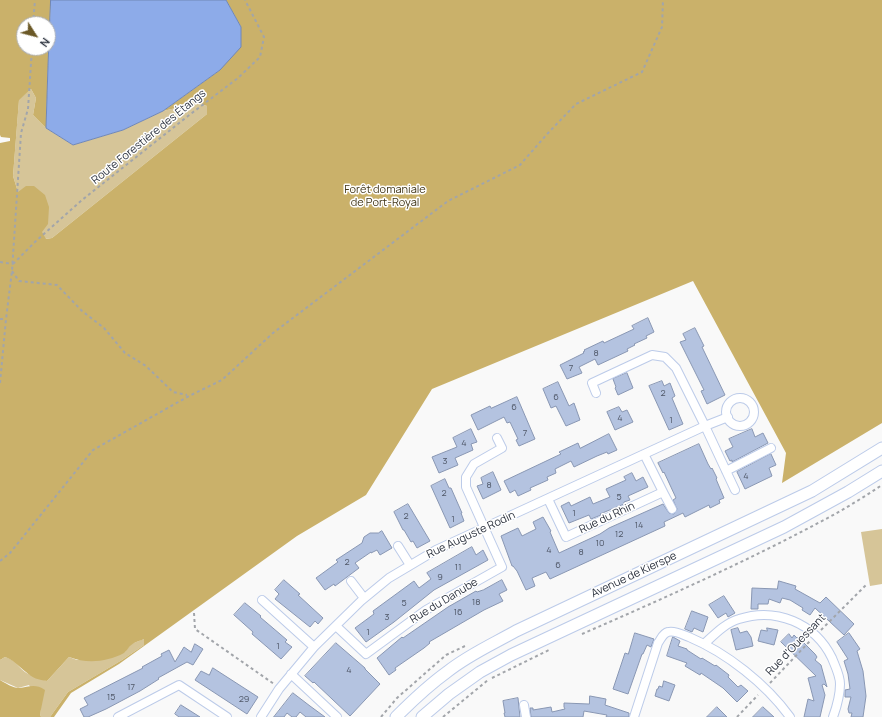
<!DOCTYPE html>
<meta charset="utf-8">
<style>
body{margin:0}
#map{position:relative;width:882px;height:717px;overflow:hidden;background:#f9f9f9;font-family:Manrope,sans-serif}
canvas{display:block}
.north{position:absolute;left:16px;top:16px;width:40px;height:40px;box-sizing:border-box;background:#fff;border:1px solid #abadb2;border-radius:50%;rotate:126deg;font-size:11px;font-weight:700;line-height:16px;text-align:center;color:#2d333f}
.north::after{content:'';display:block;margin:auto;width:14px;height:18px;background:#6b5927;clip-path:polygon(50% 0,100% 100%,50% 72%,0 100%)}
</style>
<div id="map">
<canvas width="882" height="717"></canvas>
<div class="north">N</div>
</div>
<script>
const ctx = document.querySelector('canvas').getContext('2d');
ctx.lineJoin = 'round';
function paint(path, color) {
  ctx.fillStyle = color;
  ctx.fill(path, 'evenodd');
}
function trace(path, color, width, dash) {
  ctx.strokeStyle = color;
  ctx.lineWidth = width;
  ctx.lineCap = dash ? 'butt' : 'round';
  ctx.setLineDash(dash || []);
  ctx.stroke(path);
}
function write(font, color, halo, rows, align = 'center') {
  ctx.font = font + ' Manrope,sans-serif';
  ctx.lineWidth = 3;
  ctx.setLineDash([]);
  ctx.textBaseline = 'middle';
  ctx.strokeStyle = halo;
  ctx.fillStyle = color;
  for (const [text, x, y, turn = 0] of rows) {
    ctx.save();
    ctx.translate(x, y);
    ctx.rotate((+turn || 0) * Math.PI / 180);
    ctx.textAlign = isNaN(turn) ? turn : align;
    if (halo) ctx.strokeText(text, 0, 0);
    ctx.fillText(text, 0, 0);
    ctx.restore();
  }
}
paint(new Path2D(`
 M31 89 36 98 33 115 46 128 73 145 123 130 163 111 197 103 207 106V114L52 238 45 239 18 192 13 176 19 99Z
 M882 529V584L870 586 861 532Z
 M144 639V645L122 660 68 692 50 717H41L40 714 41 705 29 685 18 688 0 680V660L5 657C16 660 17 666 25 672 31 676 40 678 47 681L69 657 77 660 125 652 131 644Z`), '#d6c598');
paint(new Path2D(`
 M0 0H51L48 66 46 128 33 115 36 98 31 89 19 100 13 176 18 192 26 186H34L45 195 49 207 48 224 42 232 46 239 52 238 207 114V106L197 103 163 111 220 70 241 27 226 0H882V423L782 483 786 453 693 281 432 389 366 495 297 536 119 664 71 693 54 717H50L68 692 122 660 144 645V639C140 641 134 642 130 646 128 648 127 651 124 653 107 662 87 664 69 657L47 681C39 680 32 678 26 672 18 666 14 660 5 657L0 660V143L10 141V138L1 137 0 135ZM24 24H48V48H24Z
 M0 680C5 683 13 688 19 688 29 687 35 683 45 690L40 714 41 717H0Z`), '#cab16a');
const water = new Path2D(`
 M51 0H226L241 27V47L220 70 163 111 123 130 73 145 46 128 48 66Z`);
paint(water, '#8dabe9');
trace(water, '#7087b6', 1);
const building = new Path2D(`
 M648 318 654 332 646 336 647 338 634 344 635 345 627 349 628 351 598 365 595 359 579 367 582 373 567 379 560 365 584 353 583 352 585 351 584 350 603 341 604 343 634 329 632 326Z
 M695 328 704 346 702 347 725 395 707 404 701 391 704 390 680 342 686 340 683 334Z
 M627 373 633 388 618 395 615 388 616 387 613 379Z
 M662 381 664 386 670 383 675 396 672 398 683 424 669 430 649 386Z
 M558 382 569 406 574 403 580 420 566 426 556 406 551 408 543 389Z
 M517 397 535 439 519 446 516 440 518 439 510 422 507 423 504 417 478 430 471 415 490 406 491 408Z
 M619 407 622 412 627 410 633 422 615 430 607 412Z
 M471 429 477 442 471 444 473 450 455 458 458 465 439 473 432 457 457 447 453 438Z
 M752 429 755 437 763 433 768 443 732 462V460L730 461 725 451 733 447 729 439Z
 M609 434 617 450 608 454 607 452 597 456 574 467 571 461 555 469 556 473 547 477 548 480 530 488 531 490 518 496 515 490 510 493 504 481 561 454 559 452 578 443 580 448Z
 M699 444 708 464 711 469 712 468 717 478 716 479 724 498 719 500 720 503 710 508 709 505 685 517 683 513 664 522 665 526 550 579 546 572 532 578 535 586 526 590 517 571 513 566H512L501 536 518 528 522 536 536 529 533 522 543 517 551 531 550 532 559 553 600 534 609 528 663 504 669 513 674 514 677 509 673 500 676 498 664 472 663 473 658 463Z
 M771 454 776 465 769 468 772 476 745 489 737 472Z
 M493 472 501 490 483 499 477 486 483 484 481 478Z
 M632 473 636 481 643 477 648 487 628 496 630 500 624 502V504L600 514 601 515 591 519 589 515 569 523 561 506 569 502 571 506 590 497 593 504 610 497 606 489 626 480 624 477Z
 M445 479 449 488H451L462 513H461L464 521 450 528 431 486Z
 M408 504 430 541 417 548 413 541 411 542 404 530H403L394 512Z
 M382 531 392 548 380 555 377 550 371 553V552L355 563 359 568 335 586 334 584 325 590 316 578 338 562 336 560 362 543 364 537 370 533H378Z
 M472 547 476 555 483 550 488 560 434 590 394 622 366 642 355 628 374 614 373 611 414 581 419 588 431 579 427 573Z
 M284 580 300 594 298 595 323 618 318 624 315 621 310 627 275 599 279 594 275 590Z
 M502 580 507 590 499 594 503 601 484 610 429 642 430 643 424 648 395 668 396 670 389 675 377 658 402 637 403 638 448 607 476 591 477 592 483 590Z
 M779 581 796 586 795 589 820 603 826 597 854 624 844 635 815 608 810 615 802 610 803 608 790 600 782 598 780 603 769 599 768 604H758V609H751L752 588 777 589Z
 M724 596 735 613 728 617 726 613 718 618 709 605Z
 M245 603 261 616 260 617 287 640 285 642 292 647 281 659 252 634 253 632 234 615Z
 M692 611 708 617 703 632 694 628 692 632 685 629Z
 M738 628 740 633 747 631 751 637 753 646 736 650 731 630Z
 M767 628 778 630 774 645 758 641 761 630 767 631Z
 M635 633 654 639 651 647 647 645 643 654H642L628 694 613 689 625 653 628 654Z
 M849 633 860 649 857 651 863 671 866 696 863 717H851L852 713H849L848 709 851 697H845V690L850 689 848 674 844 661 848 659 837 642Z
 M789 634 792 638 794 635 797 638 798 637 815 654 817 657 815 660 821 665 827 687 824 684 822 685 825 695 820 717H804L808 699 814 701 808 678 816 676 781 642Z
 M673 637 680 641 678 646 687 649V650L701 659 702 658 715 666 716 665 729 675 728 677 738 687 741 685 748 691 737 702 723 688 701 673 700 675 685 666 687 663 667 656Z
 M336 643 365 668V669L380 684 350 716 314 682 313 683 305 676Z
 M195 644 203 649 193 665 187 662 158 678 159 679 140 691 106 709 88 717H84L80 709 88 705 84 698 143 668 142 667 162 656 161 654 169 650 175 662 184 647 191 652Z
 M213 668 258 697 247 714 195 680 201 671 209 675Z
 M664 681 675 685 669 701 655 696 657 689H658L659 686 662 687Z
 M293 693 310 706 325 717H306L300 712 296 717H292L287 713 284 717H274Z
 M590 696 606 699 605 705 629 713V717H606L607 715 584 711 583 717H531L530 708H533V710L551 707 552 712 565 709 564 707V703L589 704Z
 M518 698 520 717H505L504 713H505L503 701Z
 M181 705 200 717H179L175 714Z
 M717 707 727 717H707Z
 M763 707 774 717H753Z`);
paint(building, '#b4c3e0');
trace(building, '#8997b3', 1);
const street = new Path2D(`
 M596 393 592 383 652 355 665 357 676 368 705 426 735 490
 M726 412a14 14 0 1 1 28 0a14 14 0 1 1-28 0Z
 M726 471 771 448
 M663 492 672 509
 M548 499 566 537 663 492 644 454
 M398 546 410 565
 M351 581 364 598
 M262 600 314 647
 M336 626 366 654 426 610 502 567 466 487V477L474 464 502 448 497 438
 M704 644C714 635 725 623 739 619 776 607 815 623 832 658 835 666 840 675 840 684 840 696 837 706 833 717
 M291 674 337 717
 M524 705 526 717
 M118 717 179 685 227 717
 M261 717 279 689 314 647 361 601 389 578 436 550 705 426 728 417
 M634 717 658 643C661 639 663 633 668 632 675 630 683 635 689 637 727 653 766 684 790 717`);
const secondary = new Path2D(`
 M396 717C412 701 429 685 447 672 468 655 493 644 516 631L812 491 882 448
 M422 717 449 694 480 672 511 655 784 527 848 492 882 471`);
trace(street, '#bccbe9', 10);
trace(secondary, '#bccbe9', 13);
trace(new Path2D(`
 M33 24 35 0
 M0 262 13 264
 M13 264 37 240 82 200 188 116 238 78 260 57 264 37 245 0
 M12 271 19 281 57 285 82 311 104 328 125 353 146 366 173 392 187 395
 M0 319H6
 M0 383 6 319 12 271 21 133 28 109 32 48
 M0 561 10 553 93 450 189 396 222 380 273 333 448 201 520 165 549 132 576 104 642 72 662 27 663 0
 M194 613 195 629 274 684
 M821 630 867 584
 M582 634C667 597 754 558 835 514 851 505 867 495 882 485
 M492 678 551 649
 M770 683 810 641
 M381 717 397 698 446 655 465 646
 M443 717 488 680
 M737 717 758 695`), '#a2a5aa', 2, [3, 3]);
trace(street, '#fff', 8);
trace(secondary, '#fff', 11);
write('9px', '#4f5767', null, [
 ["8",596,353],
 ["7",571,368],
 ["2",663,393],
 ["6",556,397],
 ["6",514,407],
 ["4",620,418],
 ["1",671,420],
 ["7",525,433],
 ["4",464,443],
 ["3",445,461],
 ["4",746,476],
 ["8",489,485],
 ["2",444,493],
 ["5",619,497],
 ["1",574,513],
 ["2",406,516],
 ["1",453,519],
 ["14",639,525],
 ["12",619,534],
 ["10",600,543],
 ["4",549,550],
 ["8",581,552],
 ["2",347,562],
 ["6",558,565],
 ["11",458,567],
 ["9",440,577],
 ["18",476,602],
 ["5",404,603],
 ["16",458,612],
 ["3",387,617],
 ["1",368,632],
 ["1",278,646],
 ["4",349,670],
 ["17",131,687],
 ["15",111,697],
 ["29",244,699]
]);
write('11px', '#2d333f', '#fff', [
 ["Route Forestière des Étangs",149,137,-39],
 ["Rue du Rhin",607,518,-25],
 ["Rue Auguste Rodin",471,535,-25],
 ["Avenue de Kierspe",634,575,-25],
 ["Rue du Danube",444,601,-31],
 ["Rue d'Ouessant",796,645,-46]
]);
write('11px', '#403516', '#fff', [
 ["Forêt domaniale",385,190],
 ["de Port-Royal",385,203]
]);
</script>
